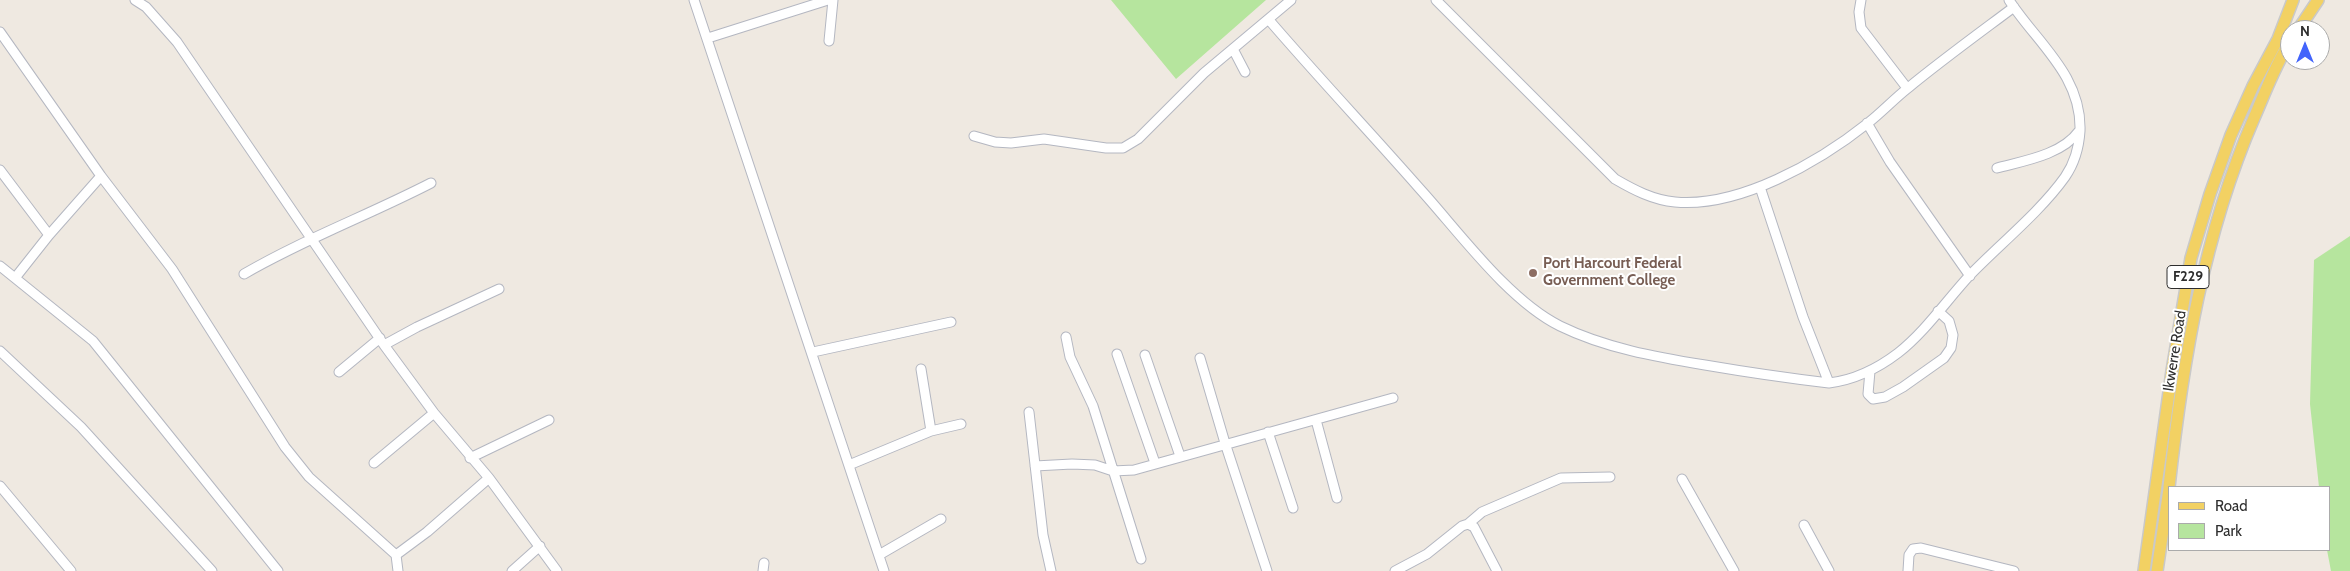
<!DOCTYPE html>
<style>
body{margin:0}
#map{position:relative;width:2350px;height:571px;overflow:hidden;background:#efe9e1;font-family:Cabin,sans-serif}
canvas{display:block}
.legend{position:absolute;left:2168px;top:486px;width:162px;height:65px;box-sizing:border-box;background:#fff;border:1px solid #ababab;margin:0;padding:6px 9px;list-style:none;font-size:15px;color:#2e2e2e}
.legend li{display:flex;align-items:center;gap:10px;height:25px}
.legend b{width:25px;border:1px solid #ababab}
.north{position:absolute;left:2280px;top:20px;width:50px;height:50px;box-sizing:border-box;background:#fff;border:1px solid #ababab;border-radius:50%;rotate:0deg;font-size:14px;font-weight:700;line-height:20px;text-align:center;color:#2e2e2e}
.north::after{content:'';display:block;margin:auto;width:18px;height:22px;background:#4264fb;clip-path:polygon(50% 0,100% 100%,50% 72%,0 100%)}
</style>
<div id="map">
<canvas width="2350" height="571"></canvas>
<ul class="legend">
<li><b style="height:6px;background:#f2d163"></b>Road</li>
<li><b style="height:14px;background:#b6e59e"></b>Park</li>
</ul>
<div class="north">N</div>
</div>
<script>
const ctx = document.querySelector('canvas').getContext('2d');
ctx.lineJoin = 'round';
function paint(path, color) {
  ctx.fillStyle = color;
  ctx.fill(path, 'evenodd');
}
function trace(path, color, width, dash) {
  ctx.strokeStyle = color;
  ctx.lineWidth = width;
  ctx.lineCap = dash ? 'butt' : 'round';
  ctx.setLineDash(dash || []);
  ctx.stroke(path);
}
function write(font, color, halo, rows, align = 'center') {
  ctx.font = font + ' Cabin,sans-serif';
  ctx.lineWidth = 4;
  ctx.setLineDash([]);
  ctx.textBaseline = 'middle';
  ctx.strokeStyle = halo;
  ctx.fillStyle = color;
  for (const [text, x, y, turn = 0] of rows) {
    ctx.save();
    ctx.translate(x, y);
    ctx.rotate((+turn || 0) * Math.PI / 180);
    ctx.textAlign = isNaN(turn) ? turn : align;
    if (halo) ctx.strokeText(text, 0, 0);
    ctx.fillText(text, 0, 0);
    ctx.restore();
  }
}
paint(new Path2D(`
 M1111 0H1266L1176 79Z
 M2350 236V571H2331L2327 550H2329V487H2319L2310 404 2314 260Z`), '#b6e59e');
const minor = new Path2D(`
 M135 0 146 7 177 42 384 345 434 413 489 478 557 571
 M694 0 884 571
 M1436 0 1615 179C1634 190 1653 200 1675 202 1739 208 1819 162 1868 123 1882 112 1894 99 1908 88 1942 60 1978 34 2014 7
 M1861 0 1859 12 1861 28 1907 88
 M1269 20C1318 77 1370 132 1420 189 1459 232 1508 300 1560 326 1605 348 1656 357 1705 365 1746 372 1787 378 1829 383 1854 380 1877 369 1898 353 1925 332 1946 301 1970 275 2000 244 2040 212 2065 177 2074 164 2079 147 2080 131 2082 75 2036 42 2009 0
 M0 32 101 176 172 269 285 447 309 477 396 555 398 571
 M708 38 828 0
 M829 41 833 0
 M1233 49 1245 72
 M1867 123 1890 162 1970 276
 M974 136 995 142 1011 143 1044 139 1106 148H1123L1138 139 1204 73 1291 0
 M1997 168C2023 161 2062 155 2079 131
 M0 170 49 235
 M1760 187 1803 317 1829 383
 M0 266 93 341 278 571
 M244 274C304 239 369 215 431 183
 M15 278 49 235 101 176
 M1066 337 1070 357 1093 406 1141 559
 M384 345 417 327 499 289
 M0 351 81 427 212 571
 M813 352 951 322
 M1117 354 1155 463
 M1145 355 1180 456
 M1200 358 1225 443 1267 571
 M921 369 931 431
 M1870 371 1868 394 1873 399 1885 397 1903 387 1944 358 1951 348 1953 335 1949 321 1938 311
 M339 372 380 338
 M1029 412 1043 535 1051 571
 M1316 420 1337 498
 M1268 432 1293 508
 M470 458 549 420
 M374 463 434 413
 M849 465 931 431 961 424
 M1035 466 1072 464 1095 465 1113 471 1134 470 1393 398
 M1682 479 1734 571
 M0 486 71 571
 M1468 524 1482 512 1561 478 1610 477
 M1804 525 1829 571
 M396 555 427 532 489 478
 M879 555 941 519
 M512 571 540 546
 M763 571 764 563
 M1395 571 1427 554 1462 526 1468 524 1474 527 1497 571
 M1908 571 1909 555 1913 549 1921 548 2014 571`);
const major = new Path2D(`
 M2298 30 2318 0
 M2169 487C2183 360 2203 236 2254 118 2265 93 2275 65 2290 42
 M2144 571 2172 371 2191 258 2210 194 2231 135 2253 86 2278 39 2293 0
 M2157 571 2169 489`);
trace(minor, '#b4b7c1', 11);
trace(major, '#c9c9c9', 14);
trace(minor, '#fff', 9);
trace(major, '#f2d163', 11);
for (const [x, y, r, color] of [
 [1533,273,5,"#8d6e63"]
]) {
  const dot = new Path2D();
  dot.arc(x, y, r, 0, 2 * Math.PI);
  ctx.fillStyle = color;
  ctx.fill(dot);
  trace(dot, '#fff', 2);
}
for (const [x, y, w] of [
 [2188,277,42]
]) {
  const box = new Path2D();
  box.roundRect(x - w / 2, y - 11.5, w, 23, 4);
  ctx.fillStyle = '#fff';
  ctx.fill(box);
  trace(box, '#2e2e2e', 1);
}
write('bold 14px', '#2e2e2e', null, [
 ["F229",2188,277]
]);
write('bold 15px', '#785e54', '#fff', [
 ["Port Harcourt Federal",1543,264],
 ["Government College",1543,281]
], 'left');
write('15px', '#2e2e2e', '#fff', [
 ["Ikwerre Road",2175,351,-81]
]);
</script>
